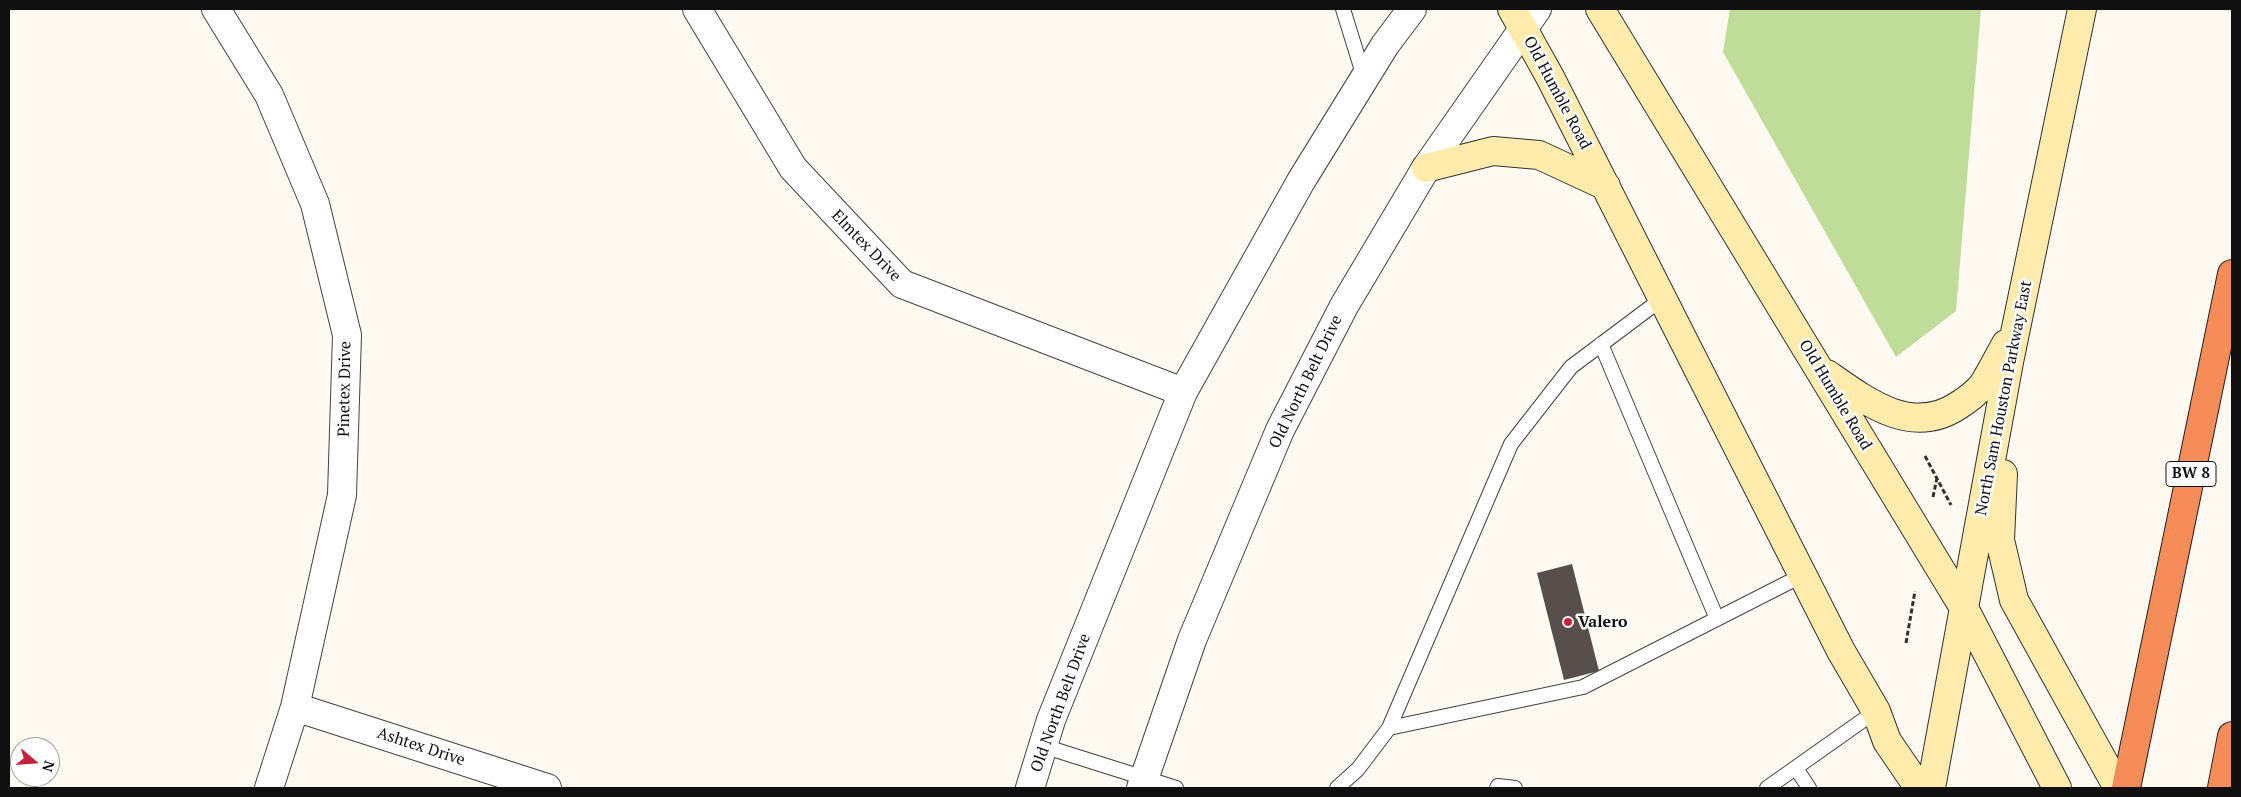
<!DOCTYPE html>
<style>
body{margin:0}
#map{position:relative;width:2241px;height:797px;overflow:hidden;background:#fffaf1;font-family:"PT Serif",serif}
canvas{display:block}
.frame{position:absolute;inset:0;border:10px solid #0f0f0f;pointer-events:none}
.north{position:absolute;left:10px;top:737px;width:50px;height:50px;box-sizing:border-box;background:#fff;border:1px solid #9f9f9f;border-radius:50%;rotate:108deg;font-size:14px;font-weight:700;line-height:20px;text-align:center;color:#0f0f0f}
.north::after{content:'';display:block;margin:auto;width:18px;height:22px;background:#c2243f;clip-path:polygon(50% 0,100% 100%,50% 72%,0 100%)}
</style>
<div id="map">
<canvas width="2241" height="797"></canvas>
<div class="frame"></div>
<div class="north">N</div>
</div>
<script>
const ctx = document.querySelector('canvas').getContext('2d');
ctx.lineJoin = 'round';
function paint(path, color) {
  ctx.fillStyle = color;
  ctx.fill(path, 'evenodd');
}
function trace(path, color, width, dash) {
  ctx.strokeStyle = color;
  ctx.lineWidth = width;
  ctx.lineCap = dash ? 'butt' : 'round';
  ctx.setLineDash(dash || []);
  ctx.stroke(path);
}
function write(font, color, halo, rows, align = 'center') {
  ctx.font = font + ' "PT Serif",serif';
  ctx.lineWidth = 5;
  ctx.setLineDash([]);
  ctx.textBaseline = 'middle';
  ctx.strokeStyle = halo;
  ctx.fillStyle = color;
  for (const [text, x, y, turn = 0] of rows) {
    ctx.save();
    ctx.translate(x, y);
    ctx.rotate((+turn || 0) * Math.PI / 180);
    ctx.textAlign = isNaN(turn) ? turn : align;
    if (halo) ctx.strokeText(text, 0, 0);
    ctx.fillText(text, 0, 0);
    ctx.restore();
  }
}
paint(new Path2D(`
 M1730 9H1981L1956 311 1896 357 1723 52Z`), '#bfdc98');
paint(new Path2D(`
 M1572 564 1599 671 1564 680 1537 573Z`), '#584e4b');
const lane = new Path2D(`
 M1343 9 1364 77
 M1601 344 1717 619
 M1389 728 1583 687 1803 575
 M1043 746 1176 788
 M1796 768 1809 788
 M1337 788 1358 769 1389 728 1511 444 1571 367 1663 298
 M1497 788 1498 786 1515 788
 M1767 788 1876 711`);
const street = new Path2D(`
 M216 9 269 95 315 204 347 335 342 495 295 707 269 788
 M697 9 793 168 902 284 1183 392
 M295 707 547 788
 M1030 788 1051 720 1183 392 1301 181 1385 45 1412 9
 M1141 788 1192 640 1280 430 1344 306 1426 168 1537 9`);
const secondary = new Path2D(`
 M1512 9 1550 77 1841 651 1876 711 1887 741 1919 788
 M1600 9 1964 608 2057 788
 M1426 168 1493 151 1539 155 1606 186
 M1827 374C1867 402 1912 437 1959 405 1967 400 1977 392 1983 385 1991 372 1998 358 2006 344
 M2003 474 2000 540 2014 600 2118 788
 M1931 788 2009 362 2082 9`);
const highway = new Path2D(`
 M2126 788 2232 274
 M2222 788 2232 736`);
trace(lane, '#424242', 16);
trace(street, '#424242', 30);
trace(secondary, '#313131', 30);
trace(highway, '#202020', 30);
trace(new Path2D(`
 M1925 456 1951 505
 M1933 497 1937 478
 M1906 643 1915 591`), '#313131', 3, [5, 2.5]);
trace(lane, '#fff', 14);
trace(street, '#fff', 28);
trace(secondary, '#ffebac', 28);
trace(highway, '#f68c57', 28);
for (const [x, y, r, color] of [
 [1568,622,5,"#c2243f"]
]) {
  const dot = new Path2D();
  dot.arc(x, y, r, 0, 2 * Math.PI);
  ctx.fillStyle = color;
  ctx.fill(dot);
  trace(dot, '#fff', 2);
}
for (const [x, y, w] of [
 [2191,474,50]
]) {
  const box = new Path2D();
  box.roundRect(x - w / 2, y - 12.5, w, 25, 4);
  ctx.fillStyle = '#fff';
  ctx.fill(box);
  trace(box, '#0f0f0f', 1);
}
write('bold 15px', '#0f0f0f', null, [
 ["BW 8",2191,474]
]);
write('16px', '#0f0f0f', '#fff', [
 ["Old Humble Road",1557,93,62],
 ["Elmtex Drive",866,246,46],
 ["Old North Belt Drive",1306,382,-64],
 ["Pinetex Drive",345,389,-89],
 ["Old Humble Road",1835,395,59],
 ["North Sam Houston Parkway East",2004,398,-79],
 ["Old North Belt Drive",1061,703,-70],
 ["Ashtex Drive",421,747,18]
]);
write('bold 16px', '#0f0f0f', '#fff', [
 ["Valero",1578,622]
], 'left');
</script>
